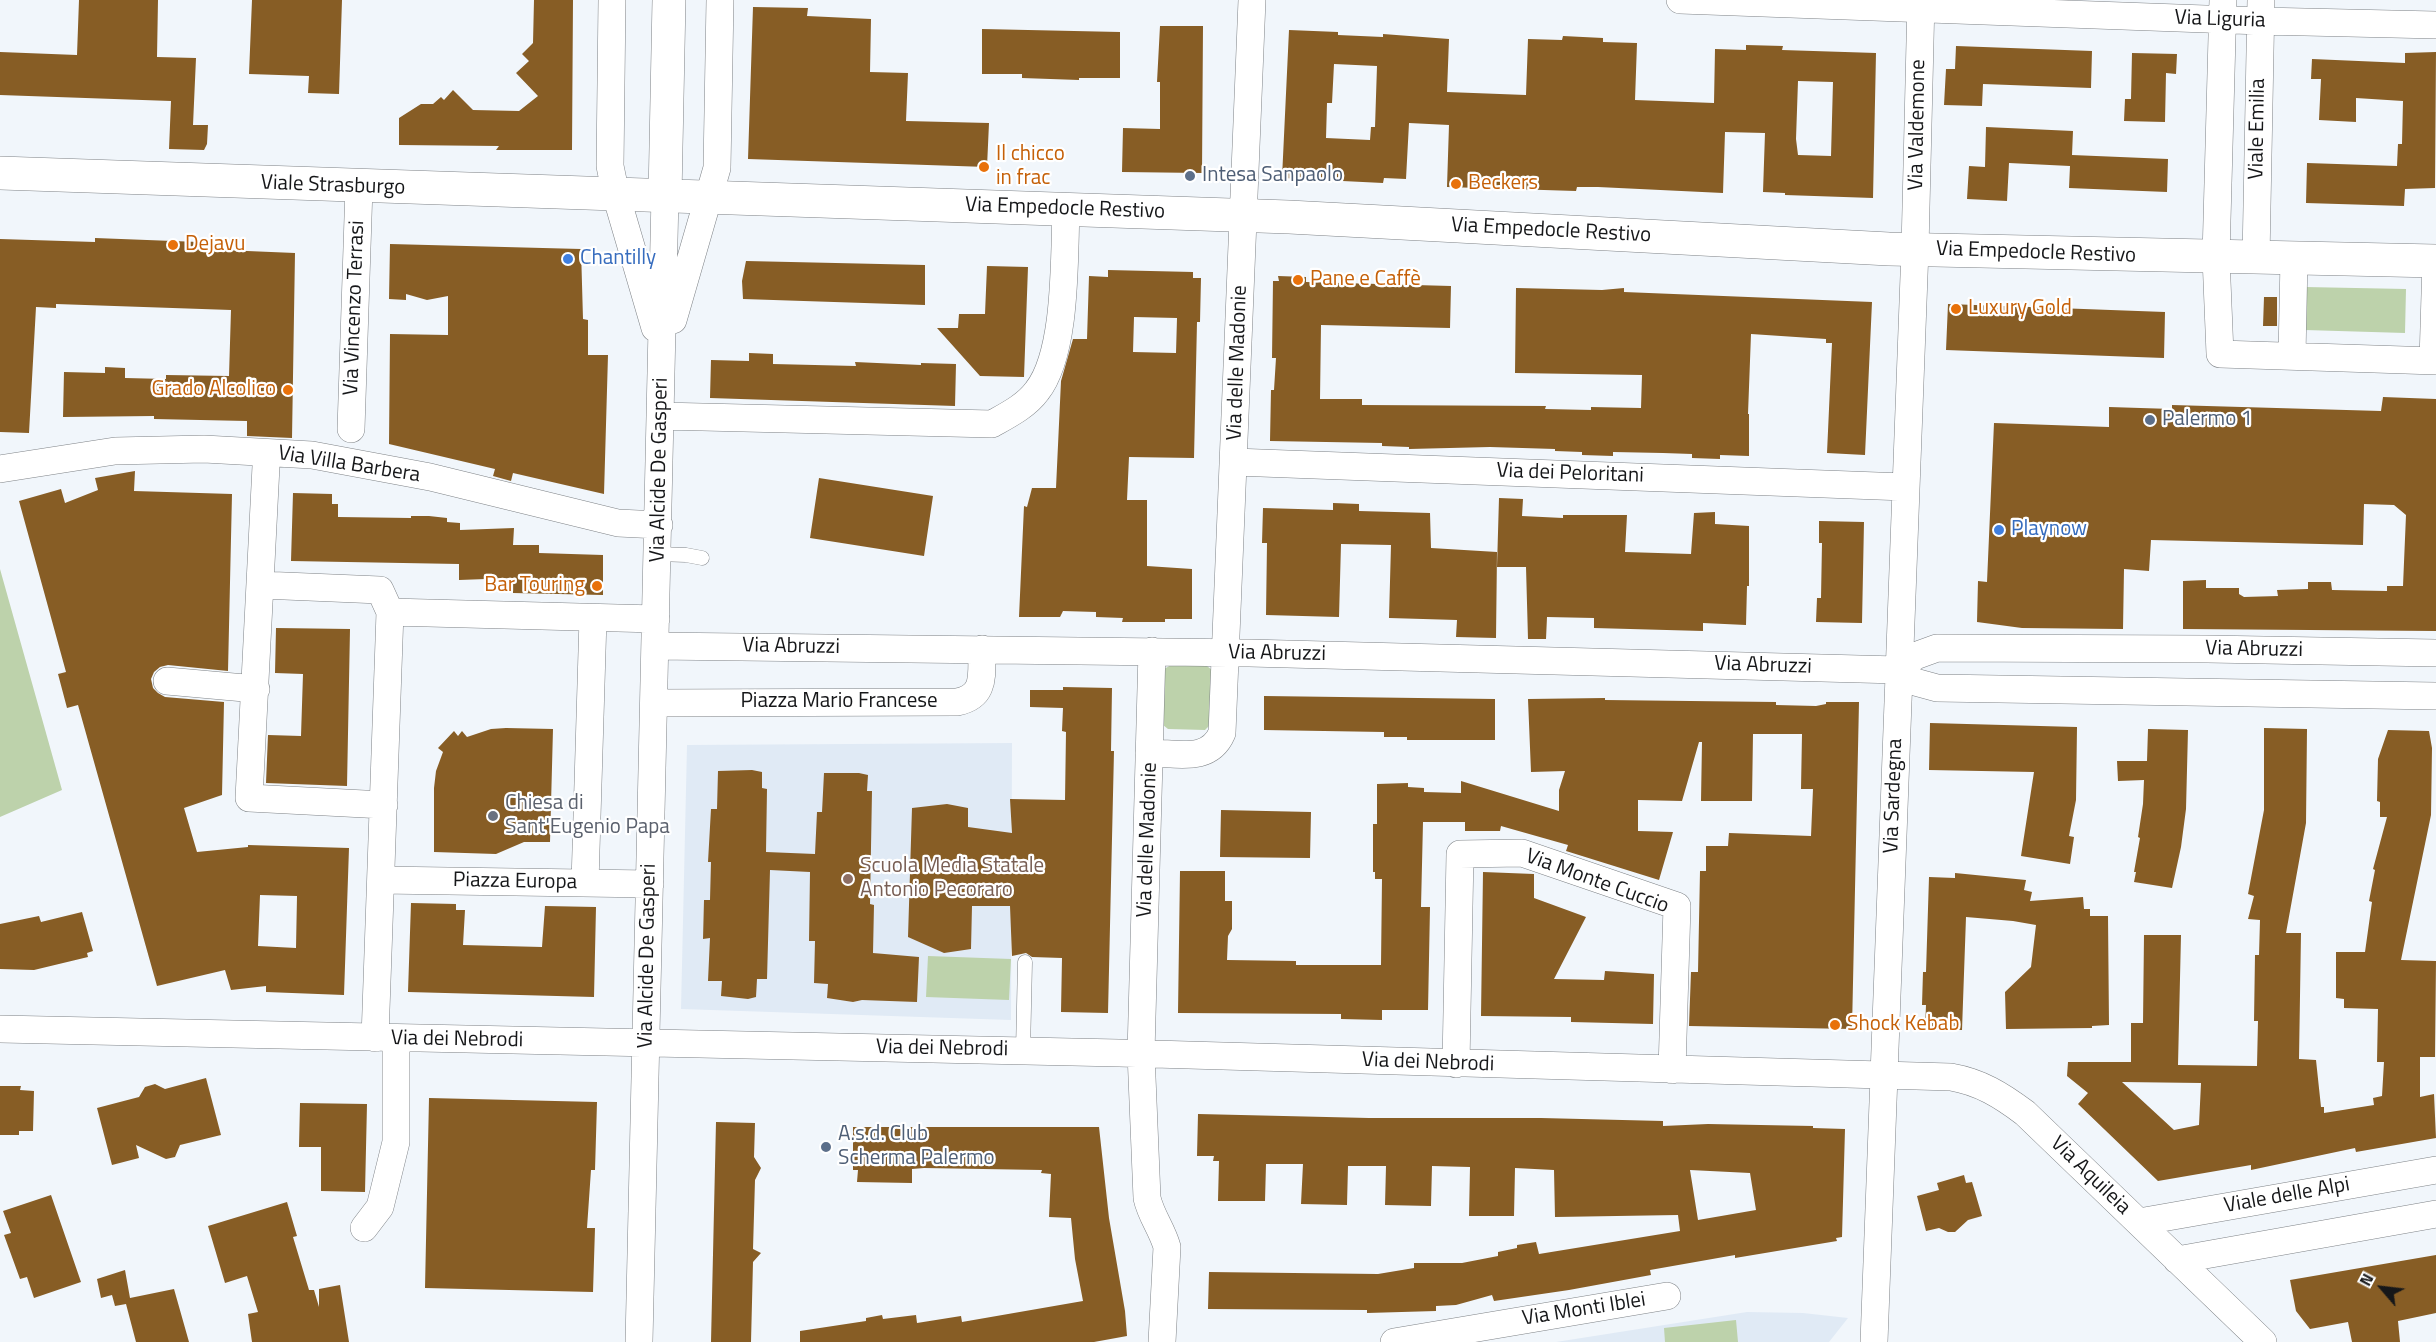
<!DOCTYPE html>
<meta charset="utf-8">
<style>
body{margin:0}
#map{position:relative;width:2436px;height:1342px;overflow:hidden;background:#f1f6fb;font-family:"Titillium Web",sans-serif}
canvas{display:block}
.north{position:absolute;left:2352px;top:1258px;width:60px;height:60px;-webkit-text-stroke:4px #fff;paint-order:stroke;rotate:298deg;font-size:16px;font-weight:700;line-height:24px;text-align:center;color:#161719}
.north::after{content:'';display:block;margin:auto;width:21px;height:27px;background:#161719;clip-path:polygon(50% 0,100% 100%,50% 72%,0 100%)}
</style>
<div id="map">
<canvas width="2436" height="1342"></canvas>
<div class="north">N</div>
</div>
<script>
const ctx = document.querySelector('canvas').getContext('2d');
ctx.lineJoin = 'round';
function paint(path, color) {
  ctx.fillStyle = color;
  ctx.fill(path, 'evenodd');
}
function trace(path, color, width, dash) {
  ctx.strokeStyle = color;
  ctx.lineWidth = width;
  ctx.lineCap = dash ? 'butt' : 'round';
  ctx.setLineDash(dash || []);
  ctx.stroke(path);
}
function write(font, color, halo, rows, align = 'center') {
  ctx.font = font + ' "Titillium Web",sans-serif';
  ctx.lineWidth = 4.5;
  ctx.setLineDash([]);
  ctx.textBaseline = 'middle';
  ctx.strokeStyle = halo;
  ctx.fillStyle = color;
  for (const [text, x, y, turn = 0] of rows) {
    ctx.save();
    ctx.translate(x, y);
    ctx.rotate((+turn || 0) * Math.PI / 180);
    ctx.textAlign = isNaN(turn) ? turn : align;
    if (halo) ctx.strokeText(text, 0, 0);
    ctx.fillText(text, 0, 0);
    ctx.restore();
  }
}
paint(new Path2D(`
 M1012 743 1011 1020 681 1009 687 745Z
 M1747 1312 1803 1313 1848 1318 1829 1342H1556Z`), '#e0eaf5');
paint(new Path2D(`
 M2305 287 2406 289 2405 333 2305 330Z
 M0 569 62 790 0 817Z
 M1171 665 1207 666 1212 670 1209 726 1205 730 1168 729 1163 725 1164 669Z
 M928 956 1011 959 1009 1000 926 997Z
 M1736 1320 1738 1342H1665L1664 1328Z`), '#bdd2ab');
paint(new Path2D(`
 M79 0H158L157 57 196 58 193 125H208L207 144 204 150 169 149 171 101 0 95V52L77 55Z
 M252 0H342L339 94 308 93 309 76 249 74Z
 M534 0H573L572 150H496L499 146 399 145V118L421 104H433L441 97 444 100 453 90 473 110 519 111 538 96 516 73 529 61 522 54 533 43Z
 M753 7 808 8 807 16 871 19 870 72 908 73 906 121 989 123 987 167 748 159Z
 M1160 26H1203L1202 173 1122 172 1123 128 1160 129V82H1157Z
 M982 29 1120 32V78H1079V80L1022 78V74H982Z
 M1289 30 1338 32V35L1383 37V34L1449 39 1447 92 1526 95 1528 39 1562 40 1563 36 1603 38V42L1637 43 1635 100 1714 103 1715 49 1746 50V45L1783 46 1782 50 1876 53 1873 198 1785 195V193L1763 192 1765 133 1725 132 1723 193 1598 187H1577L1576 191 1447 187 1449 125 1409 123 1406 179 1384 178 1383 183 1282 178ZM1334 64 1377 66 1375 127H1371L1370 140 1326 138 1327 103H1332ZM1798 81 1833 82 1831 156 1798 155 1796 139Z
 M1956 46 2092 51 2091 88 1983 84 1982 106 1944 105 1946 69H1955Z
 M2436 52 2435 188 2405 189 2404 206 2306 203 2307 163 2397 166 2398 144H2402L2403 101 2356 98V122L2319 120 2321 79H2311L2312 59 2405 63V53Z
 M2132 53 2177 54 2176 74 2166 73 2165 122 2124 121 2125 99H2131Z
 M1986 127 2073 131 2072 155 2168 159 2167 192 2069 188 2070 166 2009 163 2007 201 1967 199 1969 166 1985 167Z
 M95 238 199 242V249L295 253 292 438 247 436V421L154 419V416L63 417 64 372 105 373V367L125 368V378L166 379V375L229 376 231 310 56 304V308L36 307 29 433 0 432V239L95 242Z
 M390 244 581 249 583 319 588 320V355H608L604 494 513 473 511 481 493 476 495 469 389 444 390 334 448 335V296L427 300 406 294V300L389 299Z
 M746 261 925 265V305L743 299 742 281Z
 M987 266 1028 267 1024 377 980 376 937 328H958L959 314H985Z
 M1108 270 1193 272V278H1201L1200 322H1197L1194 458 1129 457 1127 500H1147V566L1192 569V619H1165V622H1122L1123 618 1096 617V612L1063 611 1060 617H1019L1024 506 1027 507 1032 488H1056L1061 381 1073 339H1087L1089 276 1108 277ZM1134 317 1177 318 1176 353 1133 352Z
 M1278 276 1306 277V282L1451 286 1450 328 1321 325 1320 399H1362V405L1546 406 1545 409 1591 410V407L1641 408 1642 375 1515 373 1516 288 1602 290 1624 288V292L1872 302 1865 455 1827 453 1832 343H1826V339L1751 334 1748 414H1749V456L1720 455V459L1692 458V454L1663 453 1613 452V456L1582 455V452L1555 451V449L1490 447 1409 449V447L1382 446V443L1270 441 1271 390H1274L1276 358H1272L1273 281H1279Z
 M2264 297H2277V326H2263Z
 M1948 304 2165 312 2164 358 1946 350Z
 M749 353 773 354V364L856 366 855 362 921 365V363L956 364 955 406 710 398 711 360 749 361Z
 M2383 397 2436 399V631L2183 629V581L2206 580V588H2239V594L2244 597 2278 596 2277 590 2308 589V582H2331L2332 590 2387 591V586H2403L2406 515 2394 505 2364 504 2363 545 2151 540 2149 571 2124 569 2123 629 2022 628 1977 622 1978 581 1987 582 1994 423 2109 427V407L2172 409V405L2381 411Z
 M135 471 134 491 232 494 228 671 168 665 160 667 154 672 151 679 153 688 158 693 165 697 224 702 222 795 184 808 197 852 248 847V845L349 848 344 995 266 992V986L231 990 225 970 157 986 78 705 67 708 58 674 66 672 19 501 61 489 65 503 98 490 95 478ZM260 895 297 896 296 948 258 946Z
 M819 478 933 496 924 556 810 538Z
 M293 493 332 494V504H338V517L411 518V516H429L447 518V522L460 523V530L514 528 513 545H539V553L603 555V595L513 593V578L459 580V564L291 561Z
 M1499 498 1523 499 1522 516 1563 518V515H1627L1625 552 1691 554 1694 513 1715 512V524L1749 526V586H1747L1746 625 1703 623V631L1594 628V618L1547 617 1546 639H1528L1526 567H1497Z
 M1333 503 1359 504V511L1430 513 1431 548 1497 552 1496 638 1456 637 1457 620 1389 618 1391 545 1341 544 1339 617 1266 615 1267 543H1262L1263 508 1333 510Z
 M1819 521 1864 522 1862 623 1816 622 1817 598H1821L1822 543H1819Z
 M276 628 350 629 347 786 266 783 268 735 301 736 303 674 275 673Z
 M1063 687 1112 688 1111 751H1114L1108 1013 1061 1012 1062 958 1032 957 1026 953 1012 956 1010 906H972L971 949 944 953 908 937 912 808 947 804 968 808V827L1012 833 1010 799 1065 800 1066 732 1062 731 1063 708 1030 707V690H1063Z
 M1264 696 1495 699V740H1407V737H1384V732L1264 730Z
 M1605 698V700L1776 702V705L1816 706 1826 704V702H1859L1852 1029 1689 1026 1691 972H1698L1700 871H1706V846H1728L1729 833 1811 836 1813 789H1801L1802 734H1753L1752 801H1701L1702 742H1699L1682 801 1638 800V831L1673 832 1659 880 1566 851 1568 845 1501 826 1500 831H1465V822H1423L1421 907H1430L1428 1010H1382V1020L1341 1019V1014L1178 1013 1180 871H1225V901H1232V929L1228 936 1227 960 1296 961V965H1381L1382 879H1375V872H1373V824H1377V784L1408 783V787L1424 788V792L1461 793V781L1559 811V790L1565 771 1531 772 1528 699Z
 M1930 723 2077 727 2076 800 2069 836 2074 837 2070 864 2021 856 2034 772 1929 770Z
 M506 728 553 729 550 842H524L496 854 434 852V788L436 771 443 752 438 748 454 731 458 736 462 731 467 737 491 729Z
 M2264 728 2307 729 2306 823 2286 933H2301L2299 1059 2316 1060 2321 1107H2324V1113L2374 1105 2373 1098 2382 1096 2384 1062H2377L2378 1009 2344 1008V999L2336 998V952H2365L2372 902 2369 901 2375 870 2373 869 2387 817H2380V802L2377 801 2378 759 2388 730 2429 731 2432 748 2431 815 2401 960 2436 961 2435 1057H2420V1097L2434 1094 2436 1138 2356 1152 2355 1148 2251 1170V1165L2158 1181 2078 1104 2088 1093 2067 1076 2068 1062H2131V1023H2143L2144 935H2181L2178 1065 2257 1066 2258 1021H2254L2255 955H2259L2260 920 2248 919 2254 896 2248 894 2264 810ZM2122 1082 2201 1083 2199 1125 2174 1130Z
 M2148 729 2188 730 2186 809 2181 847 2172 888 2134 882 2136 872H2134L2140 838 2138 837 2143 804 2144 780 2118 781 2117 761H2147Z
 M752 770 762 772V788L767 789 766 852 815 854 817 812H822L824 773H859L868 775 867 791H872L870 904 874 905 873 953 919 957 917 1002 862 1000 853 1002 827 998 828 984 814 983 815 941H809L810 872 770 870 767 979H757L756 997 748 999 721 996 722 981H708L710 938 703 939 704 900H710L711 862H708L711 809H717L718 771Z
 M1221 810 1311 812 1310 858 1220 857Z
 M1483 872 1534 874V898L1586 917 1554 979 1604 980 1605 971 1654 974 1653 1024 1571 1022V1017L1481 1016Z
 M1955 873 2026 880 2024 890 2032 892 2030 901 2083 897 2084 909H2090V916H2108L2109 1025 2092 1026V1028L2006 1029 2005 992 2031 967 2036 925 2013 921 1966 917 1962 1030H1925L1926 1005H1922L1923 972H1926L1929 877 1955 878Z
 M411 903 456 904V910H465L463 945 542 947 545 906 596 907 594 997 408 992Z
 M82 912 93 951 87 953 88 957 34 970 0 969V924L39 916 41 922Z
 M206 1078 221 1135 180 1145 175 1157 166 1159 136 1145 139 1158 112 1165 97 1108 139 1097 145 1087 155 1084 165 1089Z
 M0 1086H21L20 1090 34 1091 33 1131H19V1135H0Z
 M429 1098 597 1102 595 1170H591L587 1228H595L593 1292 425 1288Z
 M300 1103 367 1104 365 1192 321 1191V1147H299Z
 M1198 1114 1369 1118H1541L1663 1121V1126L1708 1124 1813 1126V1128L1845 1129 1842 1237 1836 1238 1837 1241 1735 1258V1255L1650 1270 1651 1275 1569 1290 1494 1301 1492 1295 1456 1305 1436 1306V1311L1367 1313V1310L1208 1309 1209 1272 1378 1274 1414 1268V1263H1462L1498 1256V1252L1517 1248V1245L1536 1242 1539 1254 1680 1231 1678 1215 1555 1217 1554 1170 1515 1168 1514 1216H1469L1470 1167 1432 1166 1431 1206 1385 1205 1386 1166H1348L1347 1205 1301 1204 1303 1164H1266L1265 1201H1218L1219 1161H1213L1214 1156H1197ZM1690 1170 1750 1173 1756 1210 1698 1220Z
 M716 1122 755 1123 754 1157 761 1168 755 1180 753 1249 761 1253 753 1262 751 1342H711Z
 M853 1127H1099L1109 1218 1125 1311 1127 1336 1094 1342H800V1331L866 1321V1318L882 1315 883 1319 916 1315 917 1323 961 1316 962 1322 1083 1301 1075 1259 1071 1218 1049 1217 1051 1174 1041 1173 1042 1170 924 1168 912 1169V1183L857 1182 858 1170H853Z
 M1964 1175 1966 1183 1972 1182 1982 1216 1968 1220 1955 1232H1948L1939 1228 1926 1231 1917 1196 1939 1190 1937 1183Z
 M51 1195 81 1282 34 1298 27 1277 20 1279 4 1235 11 1233 3 1211Z
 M287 1202 297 1236 293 1237 309 1290H314L319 1307V1289L340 1285 349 1342H252L248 1314 258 1312 247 1276 225 1283 208 1226Z
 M2436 1255V1313L2398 1321 2400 1342H2352L2348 1322 2310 1329 2296 1311 2290 1280Z
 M125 1270 130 1298 174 1289 189 1342H136L126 1304 115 1306 112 1295 101 1298 97 1279Z`), '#875d25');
const service = new Path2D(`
 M658 554 686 555 702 558
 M1023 1051 1025 962`);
const minor = new Path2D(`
 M612 0 610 166 616 195 655 328
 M1680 0 2261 21 2436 25
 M2223 0 2216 257 2220 354 2436 361
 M2256 258 2261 0
 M673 320 717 168 720 0
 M2292 356 2294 259
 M2433 361 2436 261
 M661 416 992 424C1008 415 1026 406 1037 391 1067 353 1064 259 1066 210
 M351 429 359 187
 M1234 462 1905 487
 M266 466 249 798 384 805
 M0 469 115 451 204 449 312 455 430 477 618 523 659 525
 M261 585 380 590 390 612 375 1038
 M390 612 656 619
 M656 646 1249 653 1898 670 1915 682 1937 688 2436 696
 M1152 651 1141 1053 1147 1198C1151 1216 1162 1229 1167 1247L1162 1342
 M1898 670 1915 656 1937 648 2207 649 2436 653
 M167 681 256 689
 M654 703 957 702C987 696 981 674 982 649
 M1149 753C1178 753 1209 763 1222 733L1252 0
 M381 880 650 884
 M585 883 593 618
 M0 1029 1119 1053 1951 1077C1980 1082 2001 1095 2025 1113L2263 1342
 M1456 1064 1460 854 1522 853 1677 906 1672 1070
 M2139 1222 2436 1170
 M364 1228 380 1207 396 1142V1038
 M2177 1260 2436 1214
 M639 1342 665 196
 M1394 1342 1667 1296
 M1874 1342 1915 249 1921 0`);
const tertiary = new Path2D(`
 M0 173 1289 217 1889 249 2436 261
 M665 196 669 0`);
trace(service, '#7f8387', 15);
trace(minor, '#7f8387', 28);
trace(tertiary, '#7f8387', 34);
trace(service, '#fff', 14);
trace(minor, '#fff', 27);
trace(tertiary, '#fff', 33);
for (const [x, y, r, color] of [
 [984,167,6,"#e8710a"],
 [1190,176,6,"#5c6f8a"],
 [1456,184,6,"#e8710a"],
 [173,245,6,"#e8710a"],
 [568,259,6,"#3f7fe0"],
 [1298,280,6,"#e8710a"],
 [1956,309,6,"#e8710a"],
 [288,390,6,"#e8710a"],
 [2150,420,6,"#5c6f8a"],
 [1999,530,6,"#3f7fe0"],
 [597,586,6,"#e8710a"],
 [493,816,6,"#6b7280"],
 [848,879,6,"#8d6e63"],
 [1835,1025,6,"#e8710a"],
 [826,1147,6,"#5c6f8a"]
]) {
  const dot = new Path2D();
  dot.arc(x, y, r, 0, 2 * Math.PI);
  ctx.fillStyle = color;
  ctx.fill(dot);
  trace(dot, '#fff', 2);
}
write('21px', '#161719', '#fff', [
 ["Via Liguria",2220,20,2],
 ["Via Valdemone",1918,125,-89],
 ["Viale Emilia",2258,129,-89],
 ["Viale Strasburgo",333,186,2],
 ["Via Empedocle Restivo",1065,209,2],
 ["Via Empedocle Restivo",1551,231,3],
 ["Via Empedocle Restivo",2036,253,2],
 ["Via Vincenzo Terrasi",355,308,-88],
 ["Via delle Madonie",1238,363,-88],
 ["Via Villa Barbera",349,465,9],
 ["Via Alcide De Gasperi",660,470,-89],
 ["Via dei Peloritani",1570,474,2],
 ["Via Abruzzi",791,647,1],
 ["Via Abruzzi",2254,650,1],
 ["Via Abruzzi",1277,654,1],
 ["Via Abruzzi",1763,666,2],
 ["Piazza Mario Francese",839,702],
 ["Via Sardegna",1894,796,-88],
 ["Via delle Madonie",1148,840,-88],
 ["Piazza Europa",515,882,1],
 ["Via Monte Cuccio",1597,882,20],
 ["Via Alcide De Gasperi",648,956,-89],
 ["Via dei Nebrodi",457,1040,1],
 ["Via dei Nebrodi",942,1049,1],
 ["Via dei Nebrodi",1428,1063,2],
 ["Via Aquileia",2090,1176,44],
 ["Viale delle Alpi",2287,1196,-10],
 ["Via Monti Iblei",1584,1310,-9]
]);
write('21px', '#c56008', '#fff', [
 ["Il chicco",996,155],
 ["in frac",996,179],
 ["Beckers",1468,184],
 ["Dejavu",185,245],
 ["Pane e Caffè",1310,280],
 ["Luxury Gold",1968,309],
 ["Grado Alcolico",276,390,"right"],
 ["Bar Touring",585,586,"right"],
 ["Shock Kebab",1847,1025]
], 'left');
write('21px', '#4e5e75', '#fff', [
 ["Intesa Sanpaolo",1202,176],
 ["Palermo 1",2162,420],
 ["A.s.d. Club",838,1135],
 ["Scherma Palermo",838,1159]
], 'left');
write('21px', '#366cbe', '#fff', [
 ["Chantilly",580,259],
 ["Playnow",2011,530]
], 'left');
write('21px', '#5b616d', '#fff', [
 ["Chiesa di",505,804],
 ["Sant'Eugenio Papa",505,828]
], 'left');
write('21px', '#785e54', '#fff', [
 ["Scuola Media Statale",860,867],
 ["Antonio Pecoraro",860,891]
], 'left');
</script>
